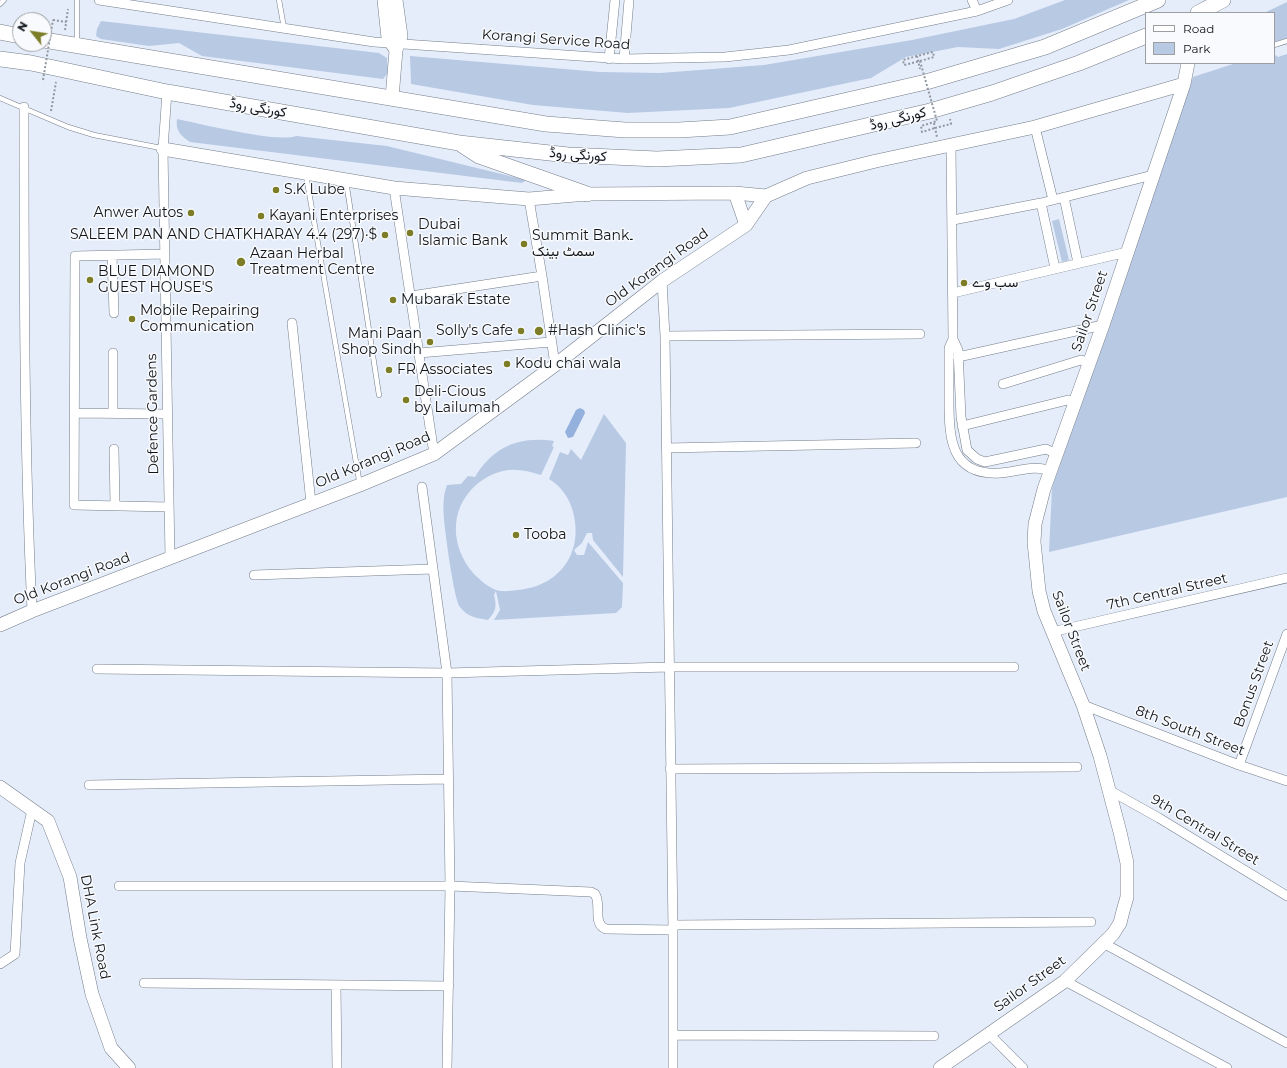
<!DOCTYPE html>
<meta charset="utf-8">
<style>
body{margin:0}
#map{position:relative;width:1287px;height:1068px;overflow:hidden;background:#e5edfb;font-family:Montserrat,sans-serif}
canvas{display:block}
.legend{position:absolute;left:1145px;top:12px;width:130px;height:52px;box-sizing:border-box;background:#f8fafd;border:1px solid #9c9ea1;margin:0;padding:5px 7px;list-style:none;font-size:12px;color:#111418}
.legend li{display:flex;align-items:center;gap:8px;height:20px}
.legend b{width:20px;border:1px solid #9c9ea1}
.north{position:absolute;left:12px;top:12px;width:40px;height:40px;box-sizing:border-box;background:#f8fafd;border:1px solid #9c9ea1;border-radius:50%;rotate:300deg;font-size:11px;font-weight:700;line-height:16px;text-align:center;color:#111418}
.north::after{content:'';display:block;margin:auto;width:14px;height:18px;background:#7c7d26;clip-path:polygon(50% 0,100% 100%,50% 72%,0 100%)}
</style>
<div id="map">
<canvas width="1287" height="1068"></canvas>
<ul class="legend">
<li><b style="height:5px;background:#fff"></b>Road</li>
<li><b style="height:11px;background:#b8c9e4"></b>Park</li>
</ul>
<div class="north">N</div>
</div>
<script>
const ctx = document.querySelector('canvas').getContext('2d');
ctx.lineJoin = 'round';
function paint(path, color) {
  ctx.fillStyle = color;
  ctx.fill(path, 'evenodd');
}
function trace(path, color, width, dash) {
  ctx.strokeStyle = color;
  ctx.lineWidth = width;
  ctx.lineCap = dash ? 'butt' : 'round';
  ctx.setLineDash(dash || []);
  ctx.stroke(path);
}
function write(font, color, halo, rows, align = 'center') {
  ctx.font = font + ' Montserrat,Vazirmatn,sans-serif';
  ctx.lineWidth = 3;
  ctx.setLineDash([]);
  ctx.textBaseline = 'middle';
  ctx.strokeStyle = halo;
  ctx.fillStyle = color;
  for (const [text, x, y, turn = 0] of rows) {
    ctx.save();
    ctx.translate(x, y);
    ctx.rotate((+turn || 0) * Math.PI / 180);
    ctx.textAlign = isNaN(turn) ? turn : align;
    if (halo) ctx.strokeText(text, 0, 0);
    ctx.fillText(text, 0, 0);
    ctx.restore();
  }
}
paint(new Path2D(`
 M1065 0H1129L1062 29 999 49 958 47 906 57 871 78 729 108 628 113 533 105 411 84 410 56 600 72 660 73 764 65 912 40 1014 19Z
 M1287 2V38L1274 42V13H1264Z
 M101 21 379 53 387 58 388 73 383 79 202 56 179 43 149 46 101 39 96 36 97 29Z
 M1274 54 1278 57 1287 54V497L1049 552 1052 488 1193 77 1236 63H1274Z
 M177 119C202 124 277 143 296 136L387 146 526 180 522 183 190 142C181 136 175 130 177 119Z
 M1059 219 1069 260 1062 262 1052 221Z
 M604 414 626 443 623 577 593 540 592 533H587L582 543 574 550 577 555H584L588 542 623 583 622 607 616 613 494 620 500 610 496 591 494 595C497 607 496 611 488 620 477 618 467 617 460 607 454 599 445 532 444 519 443 508 443 495 447 485L461 484 468 476 475 477C493 447 519 436 554 441L552 446 554 447 541 475C528 471 516 468 503 471 493 473 483 479 476 485 448 510 451 548 474 574 480 580 488 587 496 590 502 592 511 591 517 590 559 587 584 553 573 512 570 499 561 486 549 479L560 452 568 455 571 449 581 460Z`), '#b8c9e4');
paint(new Path2D(`
 M580 408 584 410 585 413 573 437 568 438 565 432 576 410Z`), '#94b0dc');
const lane = new Path2D(`
 M77 0V44
 M279 0 284 28
 M0 4 4 0
 M1274 45 1287 41
 M0 98 68 127 94 135 161 148
 M306 175 360 485
 M346 181 379 395`);
const street = new Path2D(`
 M99 0 374 42 624 59 725 57 789 50 977 11 1008 0
 M972 0 977 11
 M609 59 615 0
 M624 59 629 0
 M167 92 163 149 170 558
 M24 107C24 275 24 443 32 611
 M1035 127 1053 200
 M951 146 953 339 958 350 961 417 967 450 977 459 985 462 1046 449 1057 454
 M394 188 434 454
 M1064 197 1078 263
 M529 199 542 276 555 365
 M1041 203 1055 268
 M953 220 1041 203 1153 175
 M165 254 75 256 74 505 169 507
 M112 256 114 313
 M662 281 665 336 673 930V1068
 M953 293 1127 252
 M411 296 542 276
 M292 323 311 503
 M665 336 920 334
 M953 339 949 348C949 366 949 383 949 401 949 439 951 476 1000 473 1017 472 1034 464 1051 471
 M113 353V413
 M419 353 551 342
 M958 357 1103 325
 M1003 384 1081 360 1089 363
 M76 413 167 414
 M962 426 1068 400 1075 403
 M666 448 916 443
 M114 449 115 505
 M254 575 433 569
 M1052 632 1287 578
 M97 669 447 673 422 487
 M1083 705 1239 765 1287 781
 M1239 765 1287 634
 M670 769 1077 767
 M89 785 449 779
 M1109 790 1159 818 1287 896
 M119 886H450L591 892 595 894C602 905 592 924 606 929L673 930
 M673 925 1091 922
 M1105 944 1287 1043
 M0 964 15 954 20 863 32 810
 M1065 981 1227 1068
 M144 983 449 986
 M336 985 337 1068
 M989 1034 1023 1068
 M674 1035 934 1036
 M447 1068 450 886 447 673 669 667H1014`);
const secondary = new Path2D(`
 M384 0 388 38 396 50
 M392 98 396 50 401 36 396 0
 M163 149 394 188 529 199 587 194 735 193 766 196 807 178 876 161 1035 127 1184 84
 M735 193 746 225
 M0 625 32 611 360 485 434 454 555 365 662 281 746 225 766 196
 M0 787 48 821 70 877 80 938 92 994 111 1048 129 1068
 M940 1068 1065 981 1113 934 1120 923 1123 911 1127 897V863L1120 832 1100 756 1083 705 1044 611 1039 591 1034 542 1035 524 1044 489 1103 325 1184 84 1188 63`);
const primary = new Path2D(`
 M1198 13 1223 0
 M0 32 20 36
 M44 40 546 124 625 130H679L730 127 926 82 1045 47 1158 0
 M0 59 31 63 167 92 459 143 568 155 657 159 741 155 930 111 992 93 1079 63 1146 36
 M462 145 479 156 587 194`);
trace(lane, '#757d89', 5.5);
trace(street, '#757d89', 10);
trace(secondary, '#757d89', 14);
trace(primary, '#757d89', 16);
trace(new Path2D(`
 M53 20 66 22
 M65 30 68 9
 M920 61 934 57 933 52 917 56 920 69
 M51 111 56 82
 M934 123 937 137
 M935 128 951 124 950 119`), '#9298a2', 2, [2, 2]);
trace(lane, '#fff', 4.5);
trace(street, '#fff', 9);
trace(secondary, '#fff', 13);
trace(primary, '#fff', 15);
trace(new Path2D(`
 M917 56 903 60 904 65 920 61 937 121 921 126 922 132 935 128
 M43 80 53 20`), '#9298a2', 2, [2, 2]);
for (const [x, y, r, color] of [
 [276,190,4,"#7c7d26"],
 [191,213,4,"#7c7d26"],
 [261,216,4,"#7c7d26"],
 [410,233,4,"#7c7d26"],
 [385,235,4,"#7c7d26"],
 [524,244,4,"#7c7d26"],
 [241,262,5,"#7c7d26"],
 [90,280,4,"#7c7d26"],
 [964,283,4,"#7c7d26"],
 [393,300,4,"#7c7d26"],
 [132,319,4,"#7c7d26"],
 [521,331,4,"#7c7d26"],
 [539,331,5,"#7c7d26"],
 [430,342,4,"#7c7d26"],
 [507,364,4,"#7c7d26"],
 [389,370,4,"#7c7d26"],
 [406,400,4,"#7c7d26"],
 [516,535,4,"#7c7d26"]
]) {
  const dot = new Path2D();
  dot.arc(x, y, r, 0, 2 * Math.PI);
  ctx.fillStyle = color;
  ctx.fill(dot);
  trace(dot, '#f8fafd', 1.5);
}
write('14px', '#111418', '#f8fafd', [
 ["Korangi Service Road",556,40,4],
 ["کورنگی روڈ",258,108,10],
 ["کورنگی روڈ",898,119,-14],
 ["کورنگی روڈ",578,155,4],
 ["Old Korangi Road",657,268,-36],
 ["Sailor Street",1090,311,-71],
 ["Defence Gardens",153,414,-91],
 ["Old Korangi Road",373,460,-23],
 ["Old Korangi Road",72,579,-21],
 ["7th Central Street",1167,592,-13],
 ["Sailor Street",1071,631,69],
 ["Bonus Street",1254,684,-70],
 ["8th South Street",1190,731,21],
 ["9th Central Street",1205,830,31],
 ["DHA Link Road",95,927,79],
 ["Sailor Street",1030,984,-36]
]);
write('14px', '#111418', '#f8fafd', [
 ["S.K Lube",284,190],
 ["Anwer Autos",183,213,"right"],
 ["Kayani Enterprises",269,216],
 ["Dubai",418,225],
 ["Islamic Bank",418,241],
 ["SALEEM PAN AND CHATKHARAY 4.4 (297)·$",377,235,"right"],
 ["Summit Bank۔",532,236],
 ["سمٹ بینک",532,252],
 ["Azaan Herbal",250,254],
 ["Treatment Centre",250,270],
 ["BLUE DIAMOND",98,272],
 ["GUEST HOUSE'S",98,288],
 ["سب وے",972,283],
 ["Mubarak Estate",401,300],
 ["Mobile Repairing",140,311],
 ["Communication",140,327],
 ["Solly's Cafe",513,331,"right"],
 ["#Hash Clinic's",548,331],
 ["Mani Paan",422,334,"right"],
 ["Shop Sindh",422,350,"right"],
 ["Kodu chai wala",515,364],
 ["FR Associates",397,370],
 ["Deli-Cious",414,392],
 ["by Lailumah",414,408],
 ["Tooba",524,535]
], 'left');
</script>
